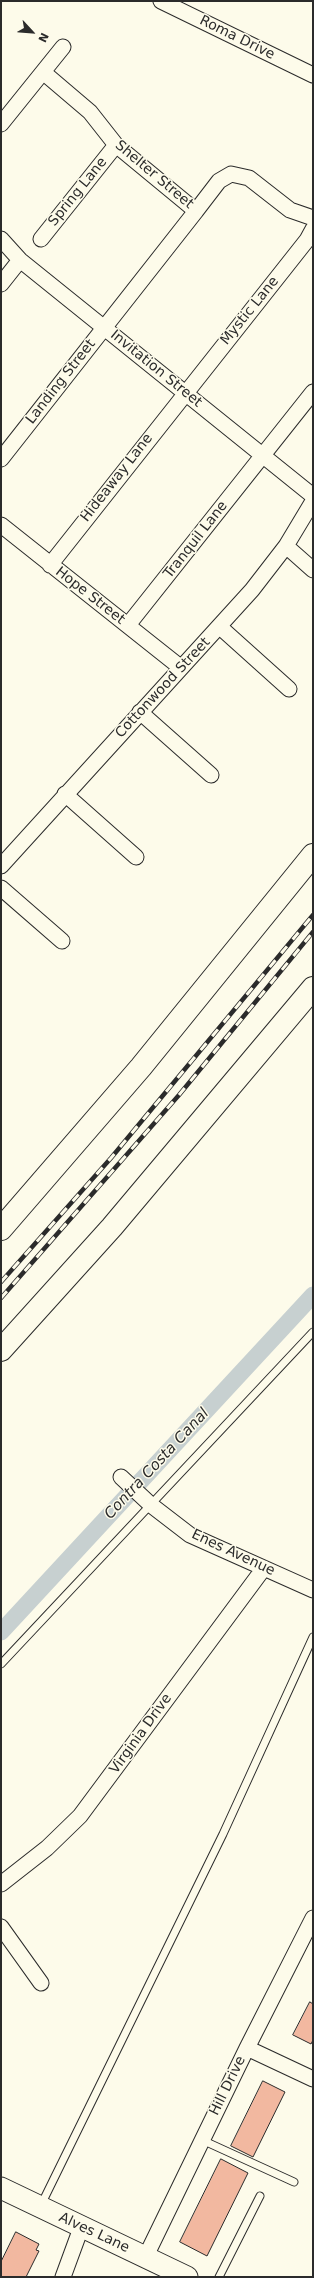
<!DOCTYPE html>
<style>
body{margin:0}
#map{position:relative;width:314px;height:2278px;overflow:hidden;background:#fdfbea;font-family:"DejaVu Sans",sans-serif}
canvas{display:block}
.frame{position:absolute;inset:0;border:2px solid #2b2b2b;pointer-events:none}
.north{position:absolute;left:12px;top:12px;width:40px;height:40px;-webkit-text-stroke:3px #fdfbea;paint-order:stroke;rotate:116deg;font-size:11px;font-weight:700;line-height:16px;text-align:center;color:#2b2b2b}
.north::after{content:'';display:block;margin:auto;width:14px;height:18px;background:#2b2b2b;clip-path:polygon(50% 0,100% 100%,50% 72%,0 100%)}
</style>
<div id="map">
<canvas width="314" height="2278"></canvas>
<div class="frame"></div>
<div class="north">N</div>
</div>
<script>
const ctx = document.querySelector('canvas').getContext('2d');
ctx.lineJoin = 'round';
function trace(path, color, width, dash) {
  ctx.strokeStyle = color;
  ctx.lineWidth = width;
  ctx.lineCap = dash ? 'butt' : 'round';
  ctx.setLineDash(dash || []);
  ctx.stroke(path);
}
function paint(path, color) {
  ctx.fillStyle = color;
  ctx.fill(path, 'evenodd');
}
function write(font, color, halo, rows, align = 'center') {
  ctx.font = font + ' "DejaVu Sans",sans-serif';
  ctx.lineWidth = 3;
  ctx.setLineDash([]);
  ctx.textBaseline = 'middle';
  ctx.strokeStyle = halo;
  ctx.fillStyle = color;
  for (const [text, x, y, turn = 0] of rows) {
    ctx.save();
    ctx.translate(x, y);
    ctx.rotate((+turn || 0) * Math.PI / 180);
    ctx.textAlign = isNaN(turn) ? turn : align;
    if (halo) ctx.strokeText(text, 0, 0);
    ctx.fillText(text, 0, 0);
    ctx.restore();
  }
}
trace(new Path2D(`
 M1 1632 313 1295`), '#c7d0d0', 17);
const building = new Path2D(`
 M310 2002 313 2004V2040L311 2044 293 2035Z
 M263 2081 285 2092 253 2157 231 2146Z
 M221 2159 248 2173 207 2256 180 2242Z
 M16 2232 39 2244 36 2250 39 2251 26 2277H1V2262Z`);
paint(building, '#f2b8a0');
trace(building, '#2b2b2b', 1);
const lane = new Path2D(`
 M1 1664 313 1332
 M202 2140 294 2182
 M41 2205 223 1834 313 1637
 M219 2277 260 2196`);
const street = new Path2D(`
 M161 1 313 75
 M43 72 90 112 116 145 196 211 219 181 231 174 249 178 290 210 313 218
 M1 124 63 47
 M1 239 20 260 313 496
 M41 239 116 145
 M1 284 20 260
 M1 459 196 211
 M1 525 180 667
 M286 546 313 570
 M50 565 307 240 313 229
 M128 625 313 392
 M220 627 289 689
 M140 712 211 775
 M65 794 136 857
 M1 866 252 590 286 546 313 501
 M1 888 62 941
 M121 1477 151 1505 190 1535 313 1590
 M1 1884 47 1848 80 1816 264 1568
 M1 1927 41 1983
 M247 2048 313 2079
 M146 2256 247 2048 313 1918
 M63 2277 81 2228`);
const secondary = new Path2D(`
 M1 2188 187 2277`);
const highway = new Path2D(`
 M1 1229 141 1067 313 855
 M1 1350 112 1227 313 988`);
trace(lane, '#2b2b2b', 9);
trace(street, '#2b2b2b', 17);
trace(secondary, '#2b2b2b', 23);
trace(highway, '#2b2b2b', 24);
trace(lane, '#fdfbea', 7);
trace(street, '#fdfbea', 15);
trace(secondary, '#fdfbea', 21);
trace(highway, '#fdfbea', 22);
const rail = new Path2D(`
 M1 1282 111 1158 313 915
 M1 1298 179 1095 313 932`);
trace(rail, '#2b2b2b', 4.5);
trace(rail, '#fdfbea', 3, [9]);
write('14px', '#2b2b2b', '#fdfbea', [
 ["Roma Drive",237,38,26],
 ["Shelter Street",154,175,40],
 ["Spring Lane",78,192,-51],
 ["Mystic Lane",250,311,-51],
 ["Invitation Street",156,369,39],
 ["Landing Street",61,382,-52],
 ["Hideaway Lane",117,478,-52],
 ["Tranquil Lane",196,540,-52],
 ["Hope Street",90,596,38],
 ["Cottonwood Street",163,688,-47],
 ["Enes Avenue",233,1553,25],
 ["Virginia Drive",141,1734,-54],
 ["Hill Drive",228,2086,-64],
 ["Alves Lane",94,2233,25]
]);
write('italic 15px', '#2b2b2b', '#fdfbea', [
 ["Contra Costa Canal",157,1464,-47]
]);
</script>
